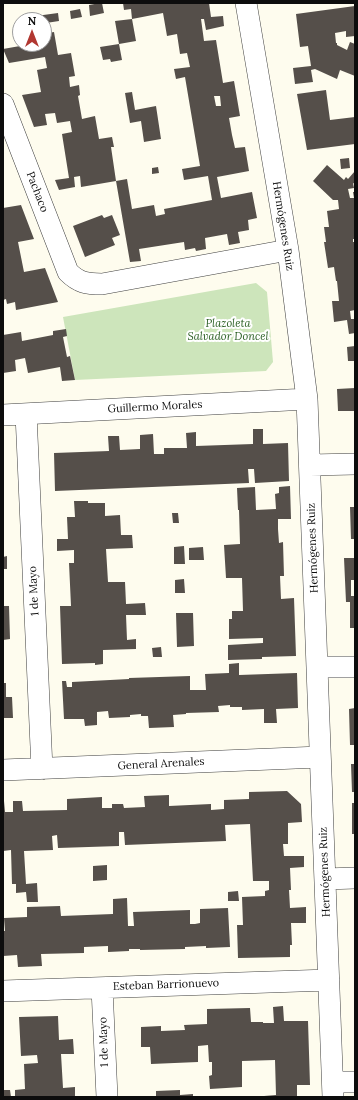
<!DOCTYPE html>
<meta charset="utf-8">
<style>
body{margin:0}
#map{position:relative;width:358px;height:1100px;overflow:hidden;background:#fefcee;font-family:Lora,serif}
canvas{display:block}
.frame{position:absolute;inset:0;border:4px solid #0d0d0d;pointer-events:none}
.north{position:absolute;left:12px;top:12px;width:40px;height:40px;box-sizing:border-box;background:#fff;border:1px solid #9e9e9e;border-radius:50%;rotate:0deg;font-size:11px;font-weight:700;line-height:16px;text-align:center;color:#0d0d0d}
.north::after{content:'';display:block;margin:auto;width:14px;height:18px;background:#b13731;clip-path:polygon(50% 0,100% 100%,50% 72%,0 100%)}
</style>
<div id="map">
<canvas width="358" height="1100"></canvas>
<div class="frame"></div>
<div class="north">N</div>
</div>
<script>
const ctx = document.querySelector('canvas').getContext('2d');
ctx.lineJoin = 'round';
function paint(path, color) {
  ctx.fillStyle = color;
  ctx.fill(path, 'evenodd');
}
function trace(path, color, width, dash) {
  ctx.strokeStyle = color;
  ctx.lineWidth = width;
  ctx.lineCap = dash ? 'butt' : 'round';
  ctx.setLineDash(dash || []);
  ctx.stroke(path);
}
function write(font, color, halo, rows, align = 'center') {
  ctx.font = font + ' Lora,serif';
  ctx.lineWidth = 4;
  ctx.setLineDash([]);
  ctx.textBaseline = 'middle';
  ctx.strokeStyle = halo;
  ctx.fillStyle = color;
  for (const [text, x, y, turn = 0] of rows) {
    ctx.save();
    ctx.translate(x, y);
    ctx.rotate((+turn || 0) * Math.PI / 180);
    ctx.textAlign = isNaN(turn) ? turn : align;
    if (halo) ctx.strokeText(text, 0, 0);
    ctx.fillText(text, 0, 0);
    ctx.restore();
  }
}
paint(new Path2D(`
 M256 283 267 292 273 362 266 371 75 380 63 317Z`), '#cde5bb');
paint(new Path2D(`
 M100 3H102L104 13 90 16 89 5Z
 M123 3H156V4L165 3H209L211 17 223 16 224 26 206 30 204 19H201L204 41 216 40 223 83 234 81 240 116 229 118 232 135 235 148 245 147 249 171 217 177 221 198 252 192 257 218 248 220 249 230 238 232 240 243 229 245 227 234 205 238 206 249 196 251 195 248 185 250 184 242 139 249 141 261 130 262 116 181 81 187 80 176 74 177 75 187 59 190 55 180 69 178 62 134 72 132 70 121 57 123 55 113 45 114 47 125 34 127 22 95 41 92 37 70 47 68 45 57 9 63 3 49 20 46V44H44V20H37L36 16 58 13 59 21 46 23 48 33 54 32 58 55 71 53 75 76 69 77 70 87 79 85 80 95 78 96 82 119 95 116 99 139 112 137 114 147H111L116 181 127 179 132 209 154 205 156 216 165 214 164 209 212 200 208 176 184 180 182 169 200 166 185 77 176 79 174 69 190 67 187 53 180 54 177 34 167 36 163 13 132 19 131 9 124 10ZM214 96H220L221 106H216Z
 M355 6V36L346 37V31L335 33 336 43H337V45L347 50 350 42 355 44V76L340 70 337 79 315 69 311 70 313 82 295 84 293 68 311 66 308 46 300 47 296 14Z
 M80 9 82 17 71 19 70 11Z
 M132 19 136 41 119 44 115 21Z
 M119 44 122 60 111 62 110 59 103 60 100 47Z
 M326 90 330 120 355 117V144L307 150 297 94Z
 M132 92 135 110 156 106 161 139 144 142 141 121 130 123 125 93Z
 M349 158 350 168 341 169 340 159Z
 M327 165 344 180 346 177 348 179 355 171V184L353 183 354 188 348 189 350 198H354L353 192H355V239H353V242H355V310L350 311 351 319H355V333L349 334 347 320 334 322 332 301H339L337 281H336L334 267 328 268 324 242H326L324 227H329L327 211 339 209 338 200H333L313 181Z
 M158 167 159 173 152 174V168Z
 M21 205 34 239 18 242 24 272 45 268 58 302 16 310 15 302 7 304 6 299 3 300V208Z
 M102 215 104 218 112 215 120 235 112 238 115 245 85 257 73 226Z
 M66 329 67 336 63 337 67 357 70 356 75 380 62 381 60 367 28 373 25 358 15 360 16 371 3 373V335L21 332 22 341 53 335V331Z
 M355 346V361H348L347 347Z
 M355 388V411H338L337 389Z
 M253 429H263V444L288 443 289 481 255 483 254 469H248L249 483 55 491 54 453 109 451 108 436H119L120 450 140 449V435L153 434 154 454H164V448H187L186 433 196 432V446L253 444Z
 M290 486 291 519H278V529L279 543 283 542 284 576H280L281 599 294 598 296 656 262 657V659L228 660V645L263 643V638L229 639V619H232V611H243L242 578H226L224 545 240 544 239 510H238L237 488 255 487 256 510 276 509 275 494 279 493V487Z
 M74 501H88V503H105V516L120 515 121 535H132L133 548 106 549 108 582H125L126 604 145 603 146 615H126L127 640 136 639V649L103 650V664L95 665V663L62 664 60 606H71L69 563H74V550L57 551V539H68L67 517H75Z
 M350 507H355V539H351Z
 M172 513H178L179 523H173Z
 M184 546 185 564H174V547Z
 M203 547 204 560H189V548Z
 M7 556V569H3V557Z
 M344 558H355V580H351V596H355V628H350V602H346Z
 M184 579 185 593H175V580Z
 M3 606H9L10 639 3 640Z
 M176 613H193L194 646 177 647Z
 M161 647 162 657H153L152 648Z
 M239 663V675L297 673 298 708 276 709 277 723H264V709L242 710V707H230V705L218 706 219 712 186 713V714L173 715 174 727 149 728 148 716H141V714L130 715V717L109 718 108 711 97 712V725L85 726 84 719H64L62 681H66L67 687H72V682L129 679V678L190 676V690H206L205 674 229 673V664Z
 M3 683H6V697H12L13 718H3Z
 M355 708V745H350L349 709Z
 M351 764H355V792H352Z
 M287 791 301 804 302 822 288 823V844H283L284 856H304V867L290 868 291 890H289L290 908 306 907V923H291L292 945H290V957L238 958 237 925H243L242 897 265 896V891L269 890V881H253L250 824 225 825 226 841 125 845 124 832H119V846L58 848 57 835 52 836 53 850 24 851 26 884 37 883 38 902H27L26 892 16 893V884H12L11 850 3 851V801H4L5 812H13V801H22L23 811 67 810V799L102 797V808H112V804H123L124 808 145 807 144 796 169 795V806L211 804V810L224 809V800L249 799V792Z
 M352 803H355V834H352Z
 M107 865V880L93 881V866Z
 M238 891 239 901H228V892Z
 M127 898 128 926H134L133 912 190 910V924H195L200 923V909L228 908 230 947 206 948V946L185 947V949L140 950V949H129V951L108 952V946L84 947V953L41 954 42 966 18 967 17 955 3 956V931H5L4 918 27 917V907L60 906 61 916 113 914V899Z
 M283 1006 284 1021H308L310 1085H297V1097H264V1096L276 1095 275 1060 242 1061V1087L210 1089 209 1076 212 1075V1062H209L208 1045 198 1046V1062L151 1064 150 1047H141V1027L161 1026V1031L185 1030 184 1025 207 1024V1009L250 1008 251 1022H263V1023H274L273 1007Z
 M58 1016 59 1040 73 1039 74 1054H61L63 1088 75 1087V1097H15V1090L25 1089 24 1064 38 1063 37 1055 21 1056 19 1017Z
 M3 1090H10L11 1097H3Z
 M180 1090V1095L193 1094V1097H156V1091Z`), '#554f4a');
const street = new Path2D(`
 M246 3 288 250 307 399 333 1097
 M3 104 68 272C79 283 87 284 102 284L288 250
 M26 414 42 769
 M3 415 307 399
 M310 465 355 464
 M317 667H355
 M3 770 320 757
 M325 879 355 878
 M102 988 107 1097
 M3 991 329 980
 M333 1082H355`);
trace(street, '#404040', 22);
trace(street, '#fff', 21);
write('11px', '#0d0d0d', '#fff', [
 ["Pachaco",37,192,69],
 ["Hermógenes Ruiz",283,226,81],
 ["Guillermo Morales",155,407,-3],
 ["Hermógenes Ruiz",313,548,-92],
 ["1 de Mayo",34,591,-93],
 ["General Arenales",161,764,-3],
 ["Hermógenes Ruiz",325,872,-92],
 ["Esteban Barrionuevo",166,985,-2],
 ["1 de Mayo",104,1042,-92]
]);
write('italic 11px', '#2a5f23', '#fff', [
 ["Plazoleta",228,324],
 ["Salvador Doncel",228,337]
]);
</script>
